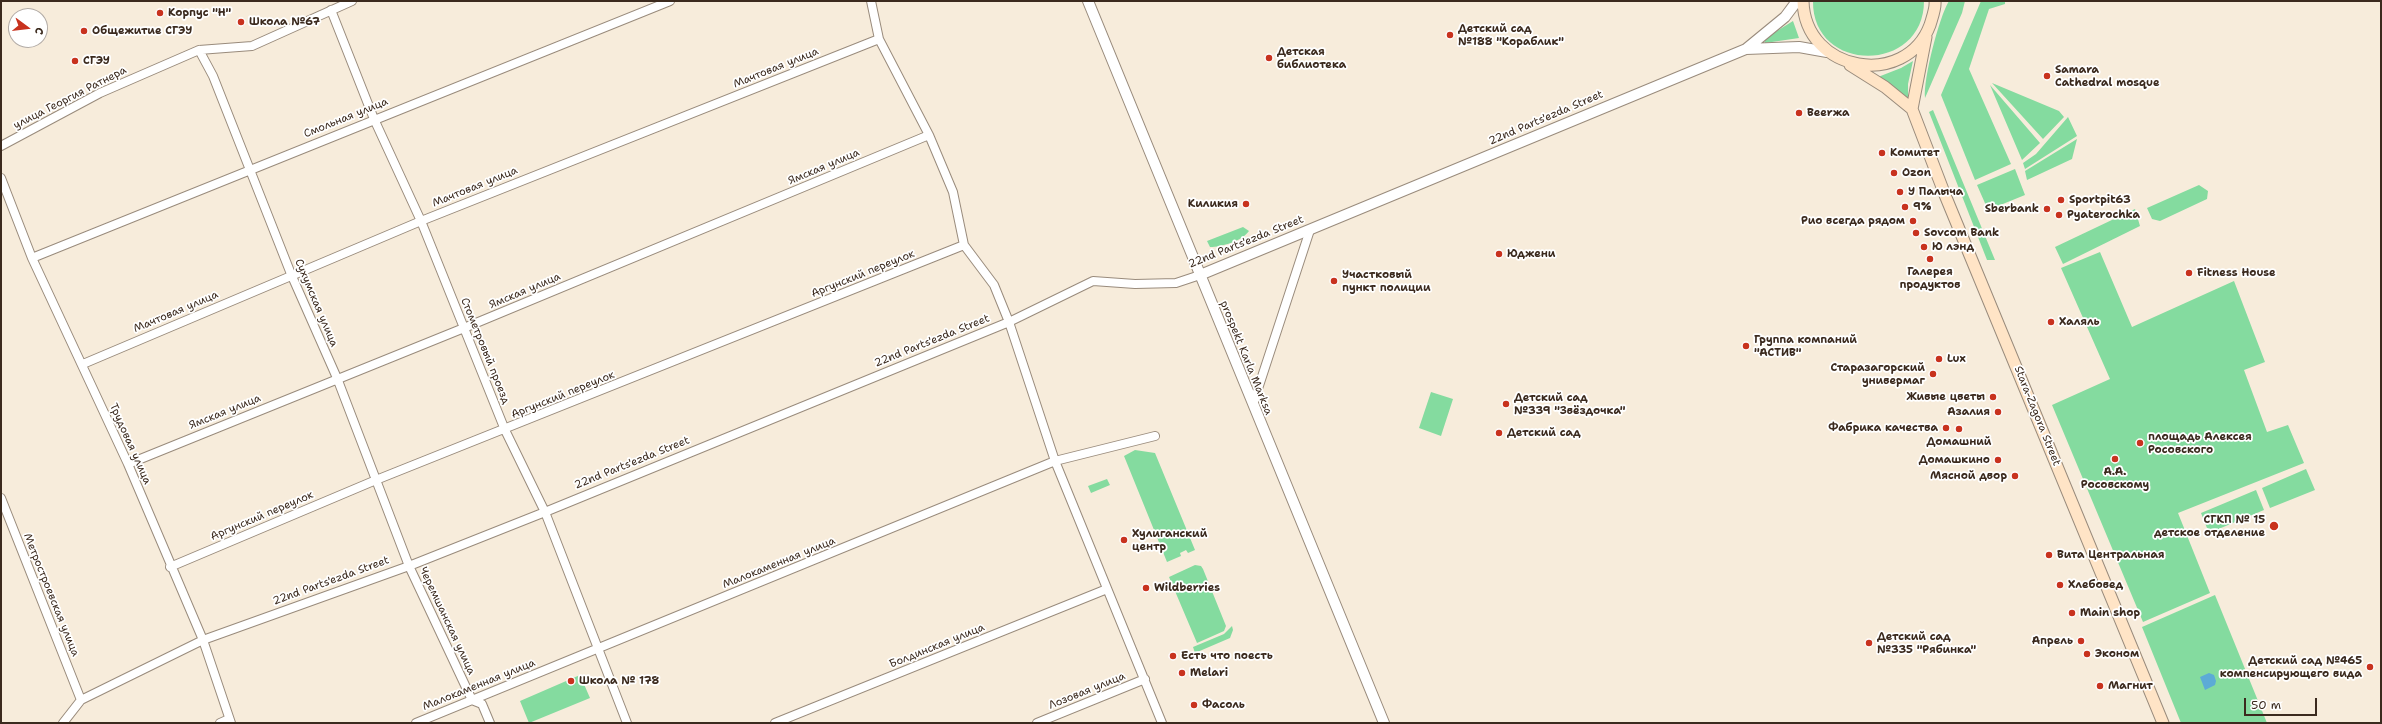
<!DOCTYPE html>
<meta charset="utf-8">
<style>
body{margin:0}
#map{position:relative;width:2382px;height:724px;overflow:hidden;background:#f7ecdb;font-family:"Shantell Sans",sans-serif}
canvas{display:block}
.frame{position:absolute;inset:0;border:2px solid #3b2a1e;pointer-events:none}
.north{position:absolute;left:8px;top:8px;width:40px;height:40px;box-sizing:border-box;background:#fff;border:1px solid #b1aaa5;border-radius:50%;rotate:105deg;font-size:11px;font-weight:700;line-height:16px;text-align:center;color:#3b2a1e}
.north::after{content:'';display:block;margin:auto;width:14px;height:18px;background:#c8321e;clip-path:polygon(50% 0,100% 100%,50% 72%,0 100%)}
.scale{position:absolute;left:2244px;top:698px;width:73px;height:18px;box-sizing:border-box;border:2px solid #3b2a1e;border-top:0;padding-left:5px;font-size:12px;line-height:14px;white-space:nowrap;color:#3b2a1e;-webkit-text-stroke:3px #fff;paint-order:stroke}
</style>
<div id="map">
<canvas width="2382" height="724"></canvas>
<div class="frame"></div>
<div class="north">С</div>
<div class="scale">50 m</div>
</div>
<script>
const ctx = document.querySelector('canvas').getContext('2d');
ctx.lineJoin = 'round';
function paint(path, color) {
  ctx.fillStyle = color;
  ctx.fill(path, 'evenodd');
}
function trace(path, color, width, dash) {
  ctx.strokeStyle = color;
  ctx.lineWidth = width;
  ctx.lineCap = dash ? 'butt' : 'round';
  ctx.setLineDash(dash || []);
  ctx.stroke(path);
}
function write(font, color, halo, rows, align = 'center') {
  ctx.font = font + ' "Shantell Sans",sans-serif';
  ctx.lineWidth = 3.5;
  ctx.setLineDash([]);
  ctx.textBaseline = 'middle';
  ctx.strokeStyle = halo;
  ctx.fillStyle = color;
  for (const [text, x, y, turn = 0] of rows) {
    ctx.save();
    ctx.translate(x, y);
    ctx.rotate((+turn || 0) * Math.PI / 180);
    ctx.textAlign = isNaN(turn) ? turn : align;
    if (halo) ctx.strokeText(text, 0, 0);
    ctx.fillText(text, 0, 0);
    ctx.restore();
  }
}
paint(new Path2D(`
 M1813 1H1924C1924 74 1812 74 1813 1Z
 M1949 1H1965L1962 13 1925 98C1923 80 1939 17 1949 1Z
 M1981 1H2005V4L1989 9 1969 69 2011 164 1975 180 1941 95Z
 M1793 21 1799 38 1765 43 1764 39Z
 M1913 61 1908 84V101L1878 77 1901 68Z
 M1992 83 2059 111 2064 117 2043 139Z
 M1990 85 2040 143 2022 160Z
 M1933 110 1995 260H1987L1929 112Z
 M2068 117 2077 136 2025 169 2023 163 2036 154Z
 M2077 139 2072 159 2027 180 2025 171Z
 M2015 169 2025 195 1988 210 1977 185Z
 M2199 185 2208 191 2207 199 2160 221 2152 219 2147 208Z
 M2135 209 2140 226 2063 264 2055 247Z
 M1243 227 1249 231C1242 241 1222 247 1210 247L1207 241Z
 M2100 252 2132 327 2234 281 2265 362 2244 370 2267 432 2288 425 2304 463 2178 513 2210 593 2143 622 2052 405 2110 379 2061 268Z
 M1431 392 1453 399 1441 436 1419 428Z
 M1135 450 1155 453 1195 550 1188 553 1186 550 1180 553 1181 556 1167 562 1124 456Z
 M2306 469 2315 490 2270 508 2262 488Z
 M1107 479 1110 485 1091 493 1088 486Z
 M2256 490 2264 510 2209 533 2201 513Z
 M1195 565 1201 566 1203 569 1226 626 1224 631 1197 643 1169 577Z
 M2215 595 2267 723H2181L2142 627Z
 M1232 626 1233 630 1230 638 1195 653 1193 647 1224 634Z
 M580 675 590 698 529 723 520 701Z`), '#84db9f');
paint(new Path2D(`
 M2209 673 2214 675 2216 681 2215 685 2205 690 2200 677Z`), '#5cabd6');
const minor = new Path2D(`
 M871 1 879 39 929 135 953 192 964 245 994 285 1009 322 1055 461 1162 723
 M331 10 374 119 421 221 505 430 545 512 627 723
 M199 50 213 76 291 274 337 378 409 566 472 700 482 704 490 723
 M1 146 100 93 199 50 252 46 352 1
 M1 178 32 258 128 464 203 640 231 723
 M32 258 670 1
 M83 364 421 221 879 39
 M1253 404 1310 230
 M128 464 464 328 929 135
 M1 498 81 700
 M170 567 376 480 964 245
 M63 723 81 700 203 640 409 566 545 512 1009 322 1093 281 1135 284 1176 283 1200 275
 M220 723 229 719
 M416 723 1055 461 1155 436
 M775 723 1107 589
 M1037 723 1145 679`);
const tertiary = new Path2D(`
 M1088 1 1384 723
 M1746 49 1799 47 1827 52
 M1200 275 1746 49 1785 17 1797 1`);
const secondary = new Path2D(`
 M1803 1C1805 73 1906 89 1930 25 1932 18 1936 8 1935 1
 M1926 37 1912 109 1945 195 2163 723
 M1850 65 1885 87 1912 109`);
trace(minor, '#998b7c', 10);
trace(tertiary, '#998b7c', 12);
trace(secondary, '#998b7c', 13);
trace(minor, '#fff', 8);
trace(tertiary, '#fff', 10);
trace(secondary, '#ffe4c6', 11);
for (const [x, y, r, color] of [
 [160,13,4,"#c8321e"],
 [241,22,4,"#c8321e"],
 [84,31,4,"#c8321e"],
 [1450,35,4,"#c8321e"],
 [1269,58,4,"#c8321e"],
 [75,61,4,"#c8321e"],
 [2047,76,4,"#c8321e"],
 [1799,113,4,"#c8321e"],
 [1882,153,4,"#c8321e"],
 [1894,173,4,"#c8321e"],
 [1900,192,4,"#c8321e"],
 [2061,200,4,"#c8321e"],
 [1246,204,4,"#c8321e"],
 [1905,207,4,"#c8321e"],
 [2047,209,4,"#c8321e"],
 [2059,215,4,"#c8321e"],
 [1913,221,4,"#c8321e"],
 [1916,233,4,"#c8321e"],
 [1924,247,4,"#c8321e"],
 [1499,254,4,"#c8321e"],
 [1930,259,4,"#c8321e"],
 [2189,273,4,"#c8321e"],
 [1334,281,4,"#c8321e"],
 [2051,322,4,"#c8321e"],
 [1746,346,4,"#c8321e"],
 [1939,359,4,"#c8321e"],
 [1933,374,4,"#c8321e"],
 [1993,397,4,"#c8321e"],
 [1506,404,4,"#c8321e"],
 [1998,412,4,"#c8321e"],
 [1946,428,4,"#c8321e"],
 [1959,429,4,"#c8321e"],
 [1499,433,4,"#c8321e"],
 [2140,443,4,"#c8321e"],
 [2115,459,4,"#c8321e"],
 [1998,460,4,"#c8321e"],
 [2015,476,4,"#c8321e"],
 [2274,526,5,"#c8321e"],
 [1124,540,4,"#c8321e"],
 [2049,555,4,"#c8321e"],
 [2060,585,4,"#c8321e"],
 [1146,588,4,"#c8321e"],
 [2072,613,4,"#c8321e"],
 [2081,641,4,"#c8321e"],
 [1869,643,4,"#c8321e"],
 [2087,654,4,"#c8321e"],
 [1173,656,4,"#c8321e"],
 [2370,667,4,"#c8321e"],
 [1182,673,4,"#c8321e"],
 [571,681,4,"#c8321e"],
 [2100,686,4,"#c8321e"],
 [1194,705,4,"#c8321e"]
]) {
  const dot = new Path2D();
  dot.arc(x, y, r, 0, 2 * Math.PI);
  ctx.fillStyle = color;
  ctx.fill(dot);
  trace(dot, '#fff', 1.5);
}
write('bold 11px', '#3b2a1e', '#fff', [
 ["Корпус \"Н\"",168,13],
 ["Школа №67",249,22],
 ["Детский сад",1458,29],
 ["№188 \"Кораблик\"",1458,42],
 ["Общежитие СГЭУ",92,31],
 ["Детская",1277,52],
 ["библиотека",1277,65],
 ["СГЭУ",83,61],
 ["Samara",2055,70],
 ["Cathedral mosque",2055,83],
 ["Beerжа",1807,113],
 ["Комитет",1890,153],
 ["Ozon",1902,173],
 ["У Палыча",1908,192],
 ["Sportpit63",2069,200],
 ["Киликия",1238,204,"right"],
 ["9%",1913,207],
 ["Sberbank",2039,209,"right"],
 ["Pyaterochka",2067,215],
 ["Рио всегда рядом",1905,221,"right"],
 ["Sovcom Bank",1924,233],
 ["Ю лэнд",1932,247],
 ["Юджени",1507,254],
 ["Галерея",1930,272,"center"],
 ["продуктов",1930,285,"center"],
 ["Fitness House",2197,273],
 ["Участковый",1342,275],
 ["пункт полиции",1342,288],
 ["Халяль",2059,322],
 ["Группа компаний",1754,340],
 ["\"АСТИВ\"",1754,353],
 ["Lux",1947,359],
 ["Старазагорский",1925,368,"right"],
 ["универмаг",1925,381,"right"],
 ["Живые цветы",1985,397,"right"],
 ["Детский сад",1514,398],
 ["№339 \"Звёздочка\"",1514,411],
 ["Азалия",1990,412,"right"],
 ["Фабрика качества",1938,428,"right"],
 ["Детский сад",1507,433],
 ["площадь Алексея",2148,437],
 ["Росовского",2148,450],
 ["Домашний",1959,442,"center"],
 ["Домашкино",1990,460,"right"],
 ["А.А.",2115,472,"center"],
 ["Росовскому",2115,485,"center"],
 ["Мясной двор",2007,476,"right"],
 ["СГКП № 15",2265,520,"right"],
 ["детское отделение",2265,533,"right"],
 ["Хулиганский",1132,534],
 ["центр",1132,547],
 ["Вита Центральная",2057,555],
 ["Хлебовед",2068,585],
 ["Wildberries",1154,588],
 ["Main shop",2080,613],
 ["Детский сад",1877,637],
 ["№335 \"Рябинка\"",1877,650],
 ["Апрель",2073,641,"right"],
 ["Эконом",2095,654],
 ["Есть что поесть",1181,656],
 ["Детский сад №465",2362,661,"right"],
 ["компенсирующего вида",2362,674,"right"],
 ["Melari",1190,673],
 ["Школа № 178",579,681],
 ["Магнит",2108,686],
 ["Фасоль",1202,705]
], 'left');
write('11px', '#3b2a1e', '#fff', [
 ["Мачтовая улица",776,68,-22],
 ["улица Георгия Ратнера",70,98,-27],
 ["Смольная улица",346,118,-22],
 ["22nd Parts'ezda Street",1546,118,-23],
 ["Ямская улица",824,167,-23],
 ["Мачтовая улица",475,187,-22],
 ["22nd Parts'ezda Street",1246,242,-22],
 ["Аргунский переулок",863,274,-22],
 ["Ямская улица",525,291,-23],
 ["Сухумская улица",316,303,67],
 ["Мачтовая улица",176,312,-23],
 ["22nd Parts'ezda Street",932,341,-22],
 ["Стометровый проезд",485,351,68],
 ["prospekt Karla Marksa",1246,358,68],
 ["Аргунский переулок",563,395,-22],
 ["Ямская улица",225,412,-22],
 ["Stara-Zagora Street",2037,416,68],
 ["Трудовая улица",130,444,66],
 ["22nd Parts'ezda Street",632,463,-22],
 ["Аргунский переулок",262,516,-23],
 ["Малокаменная улица",779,563,-22],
 ["22nd Parts'ezda Street",331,581,-20],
 ["Метростроевская улица",51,595,68],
 ["Черемшанская улица",447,621,65],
 ["Болдинская улица",937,646,-22],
 ["Малокаменная улица",479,685,-22],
 ["Лозовая улица",1087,691,-22]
]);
</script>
